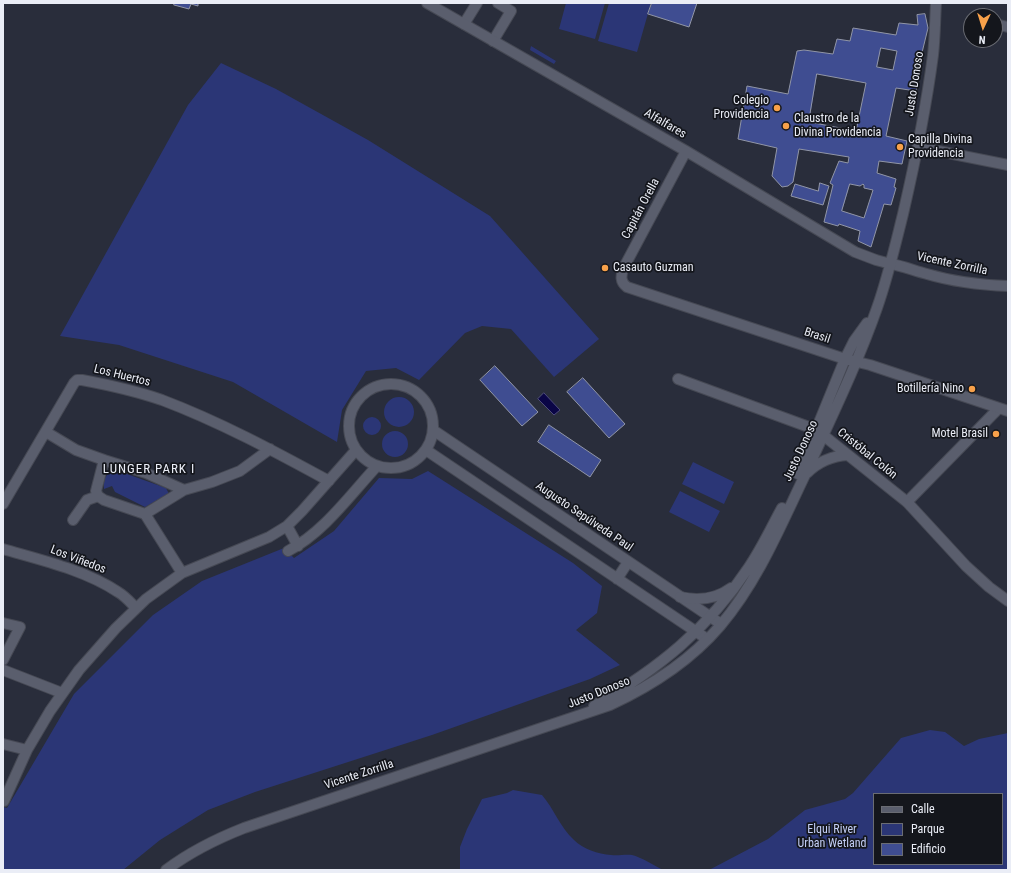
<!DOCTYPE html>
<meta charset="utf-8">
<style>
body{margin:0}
#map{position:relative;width:1011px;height:873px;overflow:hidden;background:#292d3b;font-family:"Roboto Condensed",sans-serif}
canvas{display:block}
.frame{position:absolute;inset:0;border:4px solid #eaedf6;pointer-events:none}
.legend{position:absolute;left:873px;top:793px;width:130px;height:72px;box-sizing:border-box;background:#14161c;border:1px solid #6a6c73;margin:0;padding:5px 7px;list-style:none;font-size:12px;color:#eaedf6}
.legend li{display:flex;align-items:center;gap:8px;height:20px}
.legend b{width:20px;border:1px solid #6a6c73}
.north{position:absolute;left:963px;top:8px;width:40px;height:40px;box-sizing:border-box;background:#14161c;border:1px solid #6a6c73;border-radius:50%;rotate:184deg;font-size:11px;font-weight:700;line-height:16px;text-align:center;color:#eaedf6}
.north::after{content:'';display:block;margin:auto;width:14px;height:18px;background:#f8a14a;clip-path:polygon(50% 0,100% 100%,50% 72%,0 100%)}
</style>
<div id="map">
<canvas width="1011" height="873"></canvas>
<div class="frame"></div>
<ul class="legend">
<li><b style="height:5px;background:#5a5e6d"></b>Calle</li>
<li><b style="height:11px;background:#2b3676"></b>Parque</li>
<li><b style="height:11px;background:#3f4d91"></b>Edificio</li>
</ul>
<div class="north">N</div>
</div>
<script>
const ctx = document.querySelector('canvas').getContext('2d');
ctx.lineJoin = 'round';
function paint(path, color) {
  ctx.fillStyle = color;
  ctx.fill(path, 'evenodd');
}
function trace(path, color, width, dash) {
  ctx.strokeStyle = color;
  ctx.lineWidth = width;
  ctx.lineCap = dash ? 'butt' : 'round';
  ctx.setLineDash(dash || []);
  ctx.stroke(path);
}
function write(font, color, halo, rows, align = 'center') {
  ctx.font = font + ' "Roboto Condensed",sans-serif';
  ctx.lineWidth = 3.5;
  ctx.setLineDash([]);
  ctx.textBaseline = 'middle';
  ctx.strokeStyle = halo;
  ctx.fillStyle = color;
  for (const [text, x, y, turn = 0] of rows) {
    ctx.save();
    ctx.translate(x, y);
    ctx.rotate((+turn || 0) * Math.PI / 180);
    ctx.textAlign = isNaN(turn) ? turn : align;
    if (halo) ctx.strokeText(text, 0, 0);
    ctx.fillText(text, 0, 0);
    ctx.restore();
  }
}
paint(new Path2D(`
 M566 3H605L595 39 559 29Z
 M609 3H651L637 52 598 41Z
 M531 46 556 61 554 64 530 50Z
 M221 63 276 89 368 140 490 216 599 339 554 377 511 329 482 326 465 333 419 380 396 368 366 371 342 410 337 442 233 382 119 345 60 336 188 105Z
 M384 412a15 15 0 1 1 30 0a15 15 0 1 1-30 0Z
 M363 426a9 9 0 1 1 18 0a9 9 0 1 1-18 0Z
 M382 444a13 13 0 1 1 26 0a13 13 0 1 1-26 0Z
 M693 462 734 482 724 504 682 484Z
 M113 469 166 488 169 494 145 507 115 492 112 486 104 489C103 479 106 475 113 469Z
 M428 471 573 563 602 586 597 613 576 630 620 665 590 679 432 735 255 792 208 810 160 840 123 870H3V807L7 808 74 694 153 615 202 581 284 548 294 558 334 531 379 478 412 479Z
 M680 491 720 511 709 532 669 512Z
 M930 730 945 732 964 746 979 739 1008 733V870H709L768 839 805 810 845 799 853 793 901 738ZM874 794H1002V864H874Z
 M513 790 542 795C554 809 560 827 574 840 583 849 598 854 611 855 618 856 626 854 632 855 641 857 655 866 663 870H460V847L467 829 482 799 507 793Z`), '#2b3676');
const water = new Path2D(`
 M544 393 560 410 554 415 538 399Z`);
paint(water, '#0a0546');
trace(water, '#4d4b7b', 1);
const building = new Path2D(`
 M175 3H198V6L191 4 189 9 174 5Z
 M652 3H697L689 27 648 14Z
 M925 14 928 28 918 69H920L916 91 896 88 886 136 907 141 902 164 879 161 877 173 896 179 894 187 896 188 891 205 884 204 871 247 858 241 860 231 839 224 838 226 824 222 833 185 830 183 839 161 848 163 849 157 799 149 793 182 788 186 782 187 772 176 777 148 738 139 747 86 788 94 797 51 804 50 833 54 837 39 850 41 853 28 896 35 899 23 918 25 917 15ZM881 48 897 51 893 70 877 67ZM817 74 866 83 856 131 809 122ZM850 184 860 186 863 184 864 185V188L873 190 864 218 842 211Z
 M820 183 829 186 823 205 791 196 795 184 818 191Z
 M495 366 538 412 522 426 480 380Z
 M583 378 625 424 609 438 567 392Z
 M549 425 601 460 590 477 538 442Z`);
paint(building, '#3f4d91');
trace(building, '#9196a7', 1);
const street = new Path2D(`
 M464 24 477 3
 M995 24 1008 27
 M493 41 511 11 498 3
 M891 264C903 266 915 271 927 274 954 282 981 285 1008 286
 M678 379 817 430 823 435
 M349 426a42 42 0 1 1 84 0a42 42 0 1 1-84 0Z
 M433 430 721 624
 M46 432 76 450 104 460 96 491 98 496 104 500 145 514 182 573
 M426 450 707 639
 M104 460 146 473 184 490
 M907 502 998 409
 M3 504 74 383 77 380H82C109 385 136 391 162 400 220 422 274 451 329 481
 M145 514 184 490 212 482 240 471 270 449
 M73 520 87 500 98 496
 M287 526 298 546
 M3 549C41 560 85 570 118 592 125 596 131 603 136 608
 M288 551C324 532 350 495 377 466
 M617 579 628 562
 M3 623 20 627 3 660
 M3 670 62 693
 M3 744 27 750
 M3 801H4L27 750 50 711 79 670 116 628 146 599 182 573 269 537 287 526 302 511 356 450`);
const secondary = new Path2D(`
 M427 3 686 151 855 252 876 260 891 264
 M918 147 1008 165
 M686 151 623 269C621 276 620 282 627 287L845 359 870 365 1008 411
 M823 435 907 502 966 566 989 587 1008 601
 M807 473C818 462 832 456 848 455
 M798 474 845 359 854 341 867 323
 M680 597C698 601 716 599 731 588
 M594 706C658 669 708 629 749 567 762 548 771 528 782 508
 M166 870C190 852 216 839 244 828L610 705C651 686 690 661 720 626 758 581 780 527 805 475 830 420 857 365 877 308 888 277 895 246 903 214 915 162 926 109 933 55 935 38 935 20 936 3`);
trace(street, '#464954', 12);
trace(secondary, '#464954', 12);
trace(street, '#5a5e6d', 10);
trace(secondary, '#5a5e6d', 10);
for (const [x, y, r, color] of [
 [777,108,4,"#f8a14a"],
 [786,126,4,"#f8a14a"],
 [900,147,4,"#f8a14a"],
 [605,268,4,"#f8a14a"],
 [972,389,4,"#f8a14a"],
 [996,434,4,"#f8a14a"]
]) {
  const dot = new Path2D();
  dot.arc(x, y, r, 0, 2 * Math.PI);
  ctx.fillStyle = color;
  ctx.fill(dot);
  trace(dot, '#14161c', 1.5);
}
write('12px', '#eaedf6', '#14161c', [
 ["Justo Donoso",915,84,-81],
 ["Alfalfares",665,124,30],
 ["Capitán Orella",641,209,-62],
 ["Vicente Zorrilla",952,264,12],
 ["Brasil",817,336,18],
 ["Los Huertos",122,376,14],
 ["Justo Donoso",801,451,-65],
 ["Cristóbal Colón",867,454,39],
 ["Augusto Sepúlveda Paul",584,517,34],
 ["Los Viñedos",78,560,21],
 ["Justo Donoso",599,693,-22],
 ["Vicente Zorrilla",359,775,-18]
]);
write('12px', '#eaedf6', '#14161c', [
 ["Colegio",769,101],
 ["Providencia",769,115],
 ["Claustro de la",794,119,"left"],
 ["Divina Providencia",794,133,"left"],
 ["Capilla Divina",908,140,"left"],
 ["Providencia",908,154,"left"],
 ["Casauto Guzman",613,268,"left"],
 ["Botillería Nino",964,389],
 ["Motel Brasil",988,434]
], 'right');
write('12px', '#c4cff7', '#14161c', [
 ["Elqui River",832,830],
 ["Urban Wetland",832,844]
]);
ctx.letterSpacing = '1px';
write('13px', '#eaedf6', '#14161c', [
 ["LUNGER PARK I",149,470]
]);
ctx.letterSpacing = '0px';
</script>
